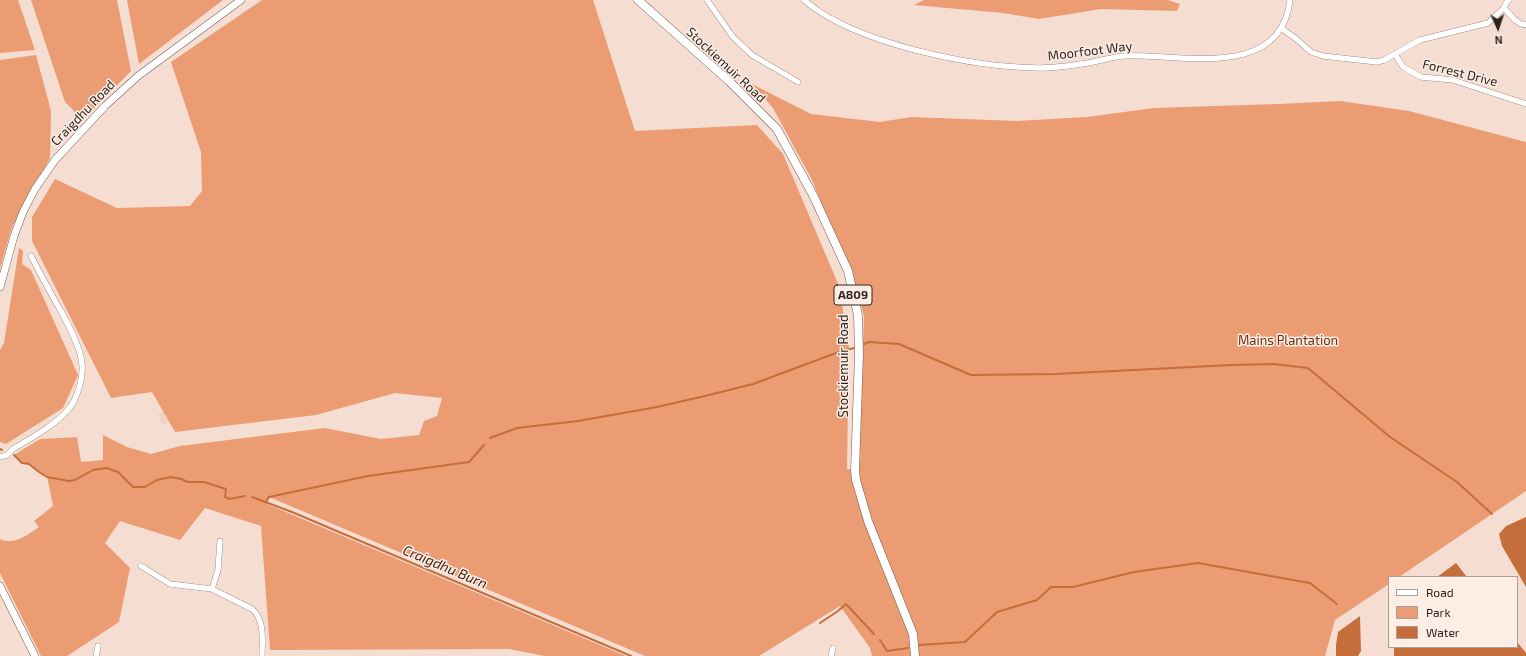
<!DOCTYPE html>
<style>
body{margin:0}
#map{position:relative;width:1526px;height:656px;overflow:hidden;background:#f6ddd1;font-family:"Exo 2",sans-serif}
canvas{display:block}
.legend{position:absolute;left:1388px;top:576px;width:130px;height:72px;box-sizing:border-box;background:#fcede5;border:1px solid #a99d96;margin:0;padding:5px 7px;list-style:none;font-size:12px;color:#2d2420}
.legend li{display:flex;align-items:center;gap:8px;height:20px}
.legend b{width:20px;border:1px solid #a99d96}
.north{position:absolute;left:1478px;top:8px;width:40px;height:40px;-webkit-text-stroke:3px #fcede5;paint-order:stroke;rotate:177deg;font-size:11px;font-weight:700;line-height:16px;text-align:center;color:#2d2420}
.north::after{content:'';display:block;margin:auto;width:14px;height:18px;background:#2d2420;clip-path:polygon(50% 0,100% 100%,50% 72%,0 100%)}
</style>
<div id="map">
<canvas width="1526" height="656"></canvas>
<ul class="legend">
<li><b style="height:5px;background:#fff"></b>Road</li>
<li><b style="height:11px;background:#eb9c73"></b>Park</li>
<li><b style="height:11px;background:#c56e3c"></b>Water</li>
</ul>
<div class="north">N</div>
</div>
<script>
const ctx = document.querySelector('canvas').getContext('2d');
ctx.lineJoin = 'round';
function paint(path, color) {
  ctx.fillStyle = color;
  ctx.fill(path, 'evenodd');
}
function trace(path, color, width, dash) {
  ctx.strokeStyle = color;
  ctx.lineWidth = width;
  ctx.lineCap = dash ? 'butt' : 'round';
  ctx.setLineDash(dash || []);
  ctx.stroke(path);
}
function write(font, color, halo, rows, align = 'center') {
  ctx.font = font + ' "Exo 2",sans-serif';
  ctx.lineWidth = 3;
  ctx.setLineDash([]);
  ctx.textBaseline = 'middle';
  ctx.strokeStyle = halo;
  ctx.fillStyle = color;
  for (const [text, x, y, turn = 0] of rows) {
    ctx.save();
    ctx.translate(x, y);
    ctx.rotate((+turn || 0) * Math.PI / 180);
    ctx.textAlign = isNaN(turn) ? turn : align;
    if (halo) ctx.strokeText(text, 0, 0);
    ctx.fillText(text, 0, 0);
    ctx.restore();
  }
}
paint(new Path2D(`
 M166 411 169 422 162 425 158 414Z`), '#f1d1c1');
paint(new Path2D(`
 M0 0H18L35 50 0 53Z
 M31 0H117L131 71 83 120 65 102Z
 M127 0H223L139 64Z
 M262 0H593L635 131 757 125 783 154 839 286 849 347 847 469 858 470 864 316 855 284 812 180 773 108 752 84 811 114 880 122 911 117 1017 121 1087 117 1154 108 1278 104 1340 101 1409 111 1526 142V491L1399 577H1389V584L1335 620 1325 656H872L870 648 840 606 759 656H645L269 497 267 504 626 656H545L509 649 270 650 261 526 205 508 180 540 120 521 105 543 130 568 119 622 67 656H41L0 573V539C14 546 27 535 39 527L34 521 53 506 47 476 37 471 29 464H22L14 455 40 439 77 437 81 462 103 460V435L127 447 151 454 180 446 325 428 381 439 419 435 424 421 437 416 442 398 395 393 316 415 175 432 152 392 111 398 32 241V217L55 179 117 208 190 206 202 191 201 152 171 62Z
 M924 0H1168L1180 4 1177 11 1101 9 1039 19 1003 13 914 5Z
 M36 55 51 111 50 158 12 227 0 268V60Z
 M19 248 23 251 22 264 31 270 78 375 63 408 6 444 0 442V350L4 343Z`), '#eb9c73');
paint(new Path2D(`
 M1526 517V587L1502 546 1499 534 1506 526Z
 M1456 563 1467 577H1437Z
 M1360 616 1361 651 1358 656H1336V645L1338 632Z
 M1517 642 1526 653V656H1394V647H1517Z`), '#c56e3c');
trace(new Path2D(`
 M864 344 869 342 899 344 971 375 1056 374 1231 365 1274 364 1308 368 1390 437 1457 482 1492 514
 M490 438 517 428 578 421 657 407 705 396 753 384 836 353 854 348
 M0 449 2 450
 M14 455 22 463 29 464 39 472 47 477 69 481 75 480 93 470 107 468 118 472 133 487H145L157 480 171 477 181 479 188 482H204L226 489 225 497 230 499 245 496
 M252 497 292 512 631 656
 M266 502 269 497 368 476 469 462 484 445
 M820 623 838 611 846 604 874 634
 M880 640 887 651 908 648
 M919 645 965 642 997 612 1037 600 1051 587H1073L1134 572 1198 563 1310 583 1337 604`), '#c56e3c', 2);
const street = new Path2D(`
 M707 0 733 37 752 55 798 82
 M804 0C855 44 972 67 1039 68 1057 68 1076 65 1093 62 1103 60 1113 57 1123 56 1177 53 1281 82 1290 0
 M1509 0 1506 3 1504 8C1510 14 1517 25 1526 25
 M1281 28 1295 38 1311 52 1323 56 1377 62 1384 60 1420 40 1488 23 1504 8
 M1395 54 1403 67 1421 77 1453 80 1526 104
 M0 457 7 455 13 449C31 438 52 427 66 412 78 400 85 374 81 358 78 342 69 327 62 313 51 294 41 275 31 256
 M141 566 170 584 212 589 252 609C265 620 262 640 262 656
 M212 589 218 570 220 541
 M96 656 98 646
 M831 656 833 648`);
const secondary = new Path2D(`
 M0 287 14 236 23 212 35 189 55 160 105 106 138 76 241 0
 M0 586 35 656`);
const primary = new Path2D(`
 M638 0 730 82 777 129 813 195 848 271 858 315 859 354 855 471 856 480 868 521 913 634 915 656`);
trace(street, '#705b51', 6);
trace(secondary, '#705b51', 8);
trace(primary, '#705b51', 9);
trace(street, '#fff', 5.5);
trace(secondary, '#fff', 7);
trace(primary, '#fff', 8);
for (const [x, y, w] of [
 [853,295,38]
]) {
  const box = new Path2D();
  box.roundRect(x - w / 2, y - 10, w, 20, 3);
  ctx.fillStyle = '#fcede5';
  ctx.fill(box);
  trace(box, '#2d2420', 1);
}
write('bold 12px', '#2d2420', null, [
 ["A809",853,295]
]);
write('13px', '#2d2420', '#fcede5', [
 ["Moorfoot Way",1090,51,-7],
 ["Stockiemuir Road",726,65,43],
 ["Forrest Drive",1460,73,14],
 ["Craigdhu Road",83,113,-46],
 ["Stockiemuir Road",844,366,-90]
]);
write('13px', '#6b310c', '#fcede5', [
 ["Mains Plantation",1288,341]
]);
write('italic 14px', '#46220d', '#fcede5', [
 ["Craigdhu Burn",445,567,23]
]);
</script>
